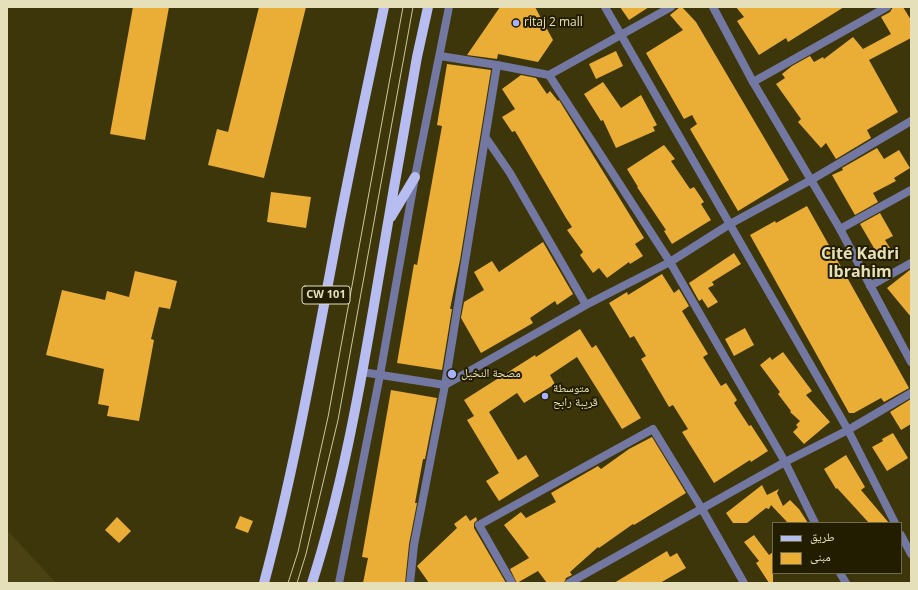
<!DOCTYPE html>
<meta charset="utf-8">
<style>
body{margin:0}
#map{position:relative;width:918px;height:590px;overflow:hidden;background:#3d360b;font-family:"Open Sans","Noto Naskh Arabic",sans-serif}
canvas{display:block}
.frame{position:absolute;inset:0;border:8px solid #e6e0ba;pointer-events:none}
.legend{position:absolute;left:772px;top:522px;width:130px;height:52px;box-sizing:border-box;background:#231d00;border:1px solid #716b4a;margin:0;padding:5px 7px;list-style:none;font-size:12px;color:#e6e0ba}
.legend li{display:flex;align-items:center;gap:8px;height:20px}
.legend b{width:20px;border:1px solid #716b4a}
</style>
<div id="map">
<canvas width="918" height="590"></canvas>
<div class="frame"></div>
<ul class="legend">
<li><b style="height:5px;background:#b7bdf1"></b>طريق</li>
<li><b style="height:11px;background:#eaad36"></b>مبنى</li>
</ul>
</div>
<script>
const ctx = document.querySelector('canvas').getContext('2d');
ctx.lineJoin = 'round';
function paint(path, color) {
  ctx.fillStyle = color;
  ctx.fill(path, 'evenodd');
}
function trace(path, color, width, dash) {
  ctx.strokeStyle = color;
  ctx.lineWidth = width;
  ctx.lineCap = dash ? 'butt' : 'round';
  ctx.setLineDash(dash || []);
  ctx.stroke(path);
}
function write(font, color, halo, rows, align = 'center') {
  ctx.font = font + ' "Open Sans","Noto Naskh Arabic",sans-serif';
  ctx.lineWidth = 4;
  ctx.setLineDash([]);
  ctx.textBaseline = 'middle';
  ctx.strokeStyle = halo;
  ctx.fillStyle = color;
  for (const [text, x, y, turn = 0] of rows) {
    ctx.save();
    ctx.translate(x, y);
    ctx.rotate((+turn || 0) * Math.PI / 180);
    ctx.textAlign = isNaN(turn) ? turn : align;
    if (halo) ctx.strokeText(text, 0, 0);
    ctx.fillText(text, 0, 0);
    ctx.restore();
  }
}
paint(new Path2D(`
 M7 530 56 583H7Z`), '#4a4212');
paint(new Path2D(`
 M133 7H169L145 140 110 134Z
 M259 7H306L264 178 208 165 217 129 228 132Z
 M500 7H535L553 40 538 62 498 54 497 59 467 55Z
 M620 7H649L629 20Z
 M680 7H682L696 22 789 180 738 211 690 129 697 124 692 115 684 119 646 53 683 30 670 15Z
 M736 7H844L788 42 786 38 759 55 737 21 744 17Z
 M893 7H903L911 20V38L869 60 898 112 867 130 871 138 836 159 826 143 821 148 798 122 801 119 776 84 785 78 782 74 792 66 810 56 814 62 823 57 824 59 853 37 863 49 891 34 881 17 890 12Z
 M616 51 623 66 596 79 589 64Z
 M447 64 491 70 460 260 450 309H452L442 370 397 363 414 264 417 265 442 126 437 125Z
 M521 75 536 78 547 94 550 91 558 101 559 100 644 238 635 244 643 256 630 264 629 262 607 278 599 268 593 273 580 255 583 252 567 230 572 227 566 218 515 131 512 132 502 117 515 109 502 89Z
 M603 82 621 108 641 95 657 125 653 127 655 131 616 148 603 120 601 121 584 94Z
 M664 145 675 159 671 161 690 189 694 187 704 202 701 204 711 220 672 244 664 231 666 230 637 187H638L627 169Z
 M877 148 884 159 899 150 910 168 894 178 896 181 873 193 878 202 855 215 832 175 843 170 842 168Z
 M271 192 311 197 306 228 267 222Z
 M807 206 909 388 884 402 881 398 854 413H849L750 235 775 221 776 223Z
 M880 213 893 236 885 240 890 248 878 255 860 224Z
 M543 242 573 294 557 305 555 301 530 318 533 323 481 353 461 318 464 302 484 290 474 272 492 261 499 272Z
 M734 253 741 264 712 282 714 285 708 288 718 302 708 308 702 299 699 301 689 283Z
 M911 269V317L887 288Z
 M135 271 177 281 170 309 159 307 151 339 154 340 139 421 107 416 109 406 98 404 104 369 46 355 62 290 105 300 107 291 129 297Z
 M662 274 674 293 679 289 689 306 682 311 708 354 703 357 721 386 726 383 737 400 734 403 749 426 751 425 768 451 751 462 750 460 714 483 682 432 688 429 673 405 669 407 641 359 646 356 634 336 630 338 609 303 627 292 628 295Z
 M745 328 754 345 734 356 725 339Z
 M580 329 592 348 596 345 641 418 622 429 577 357 550 375 555 384 524 403 517 393 489 412 518 460 526 455 539 476 499 501 486 481 499 473 467 420 474 416 464 400 535 355 536 357Z
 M783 352 812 391 806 395 830 422 804 444 793 432 798 427 796 425 800 421 790 412 791 411 778 394 780 392 760 365 770 357 772 360Z
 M391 390 437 398 425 459H423L415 503H417L409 544 405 583H363L368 558 362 557Z
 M911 399V424L901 430 890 412Z
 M893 433 908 458 887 471 872 447 883 441 882 439Z
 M652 437 686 493 634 525 633 524 599 548 598 547 570 572 572 575 566 578 564 583H547L538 571 517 583 510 569 529 558 504 525 521 512 526 518 556 502 551 493 598 466 601 469 629 449Z
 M846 455 865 487 861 490 889 523H869L837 488 836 489 824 469Z
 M762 485 767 495 779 489 777 493 783 506 790 500 799 509 808 523H788L771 505 769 509 766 508 747 523H733L726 513Z
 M466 515 470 521 476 517 477 520 474 523V528L506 583H429L417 566 457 528 454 524Z
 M240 516 253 521 248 533 235 528Z
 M117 517 131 531 119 543 105 530Z
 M754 535 769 555 773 552V583H769L756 563 759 561 744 542Z
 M667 551 670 557 677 553 686 568 660 583H614Z`), '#eaad36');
trace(new Path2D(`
 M605 7 848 430 895 523
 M549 75 670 262 785 462 815 523
 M753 82 887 7
 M486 138 510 173 586 305
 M840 229 911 190
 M870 286 911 263
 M362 372 445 385 586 305 670 262 730 224 811 180 911 121
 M901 535 911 554
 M840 573 846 583
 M339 583 380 375 415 177 449 7
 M410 583 414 545 445 385 497 65
 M512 583 479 525 653 429 702 509 744 583`), '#7378a2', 8);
trace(new Path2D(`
 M713 7 753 82 840 229 911 362
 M440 56 497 65 549 75 671 7
 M569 583 785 462 848 430 911 393`), '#7378a2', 8);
trace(new Path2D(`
 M391 217 415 177
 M264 583C293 474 313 363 334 252 349 170 367 89 384 7
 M312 583C341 492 358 399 374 305 388 222 402 140 417 57L428 7`), '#b7bdf1', 10);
trace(new Path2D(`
 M288 583 298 552 328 417 403 7
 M297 583 306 554 338 420 413 7`), '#ccc69f', 1);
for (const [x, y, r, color] of [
 [516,23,4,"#a9b0fc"],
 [452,374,5,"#a9b0fc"],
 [545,396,4,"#a9b0fc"]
]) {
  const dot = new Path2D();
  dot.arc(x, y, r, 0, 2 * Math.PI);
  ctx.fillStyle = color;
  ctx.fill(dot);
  trace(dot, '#231d00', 1.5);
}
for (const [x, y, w] of [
 [326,295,48]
]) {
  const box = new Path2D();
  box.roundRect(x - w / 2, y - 9, w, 18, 3);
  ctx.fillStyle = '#231d00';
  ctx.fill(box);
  trace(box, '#e6e0ba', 1);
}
write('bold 11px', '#e6e0ba', null, [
 ["CW 101",326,295]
]);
write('12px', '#e6e0ba', '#231d00', [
 ["ritaj 2 mall",524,23],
 ["مصحة النخيل",461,374],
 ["متوسطة",553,389],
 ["قريبة رابح",553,403]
], 'left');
write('bold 16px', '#e6e0ba', '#231d00', [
 ["Cité Kadri",860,254],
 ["Ibrahim",860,272]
]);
</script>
